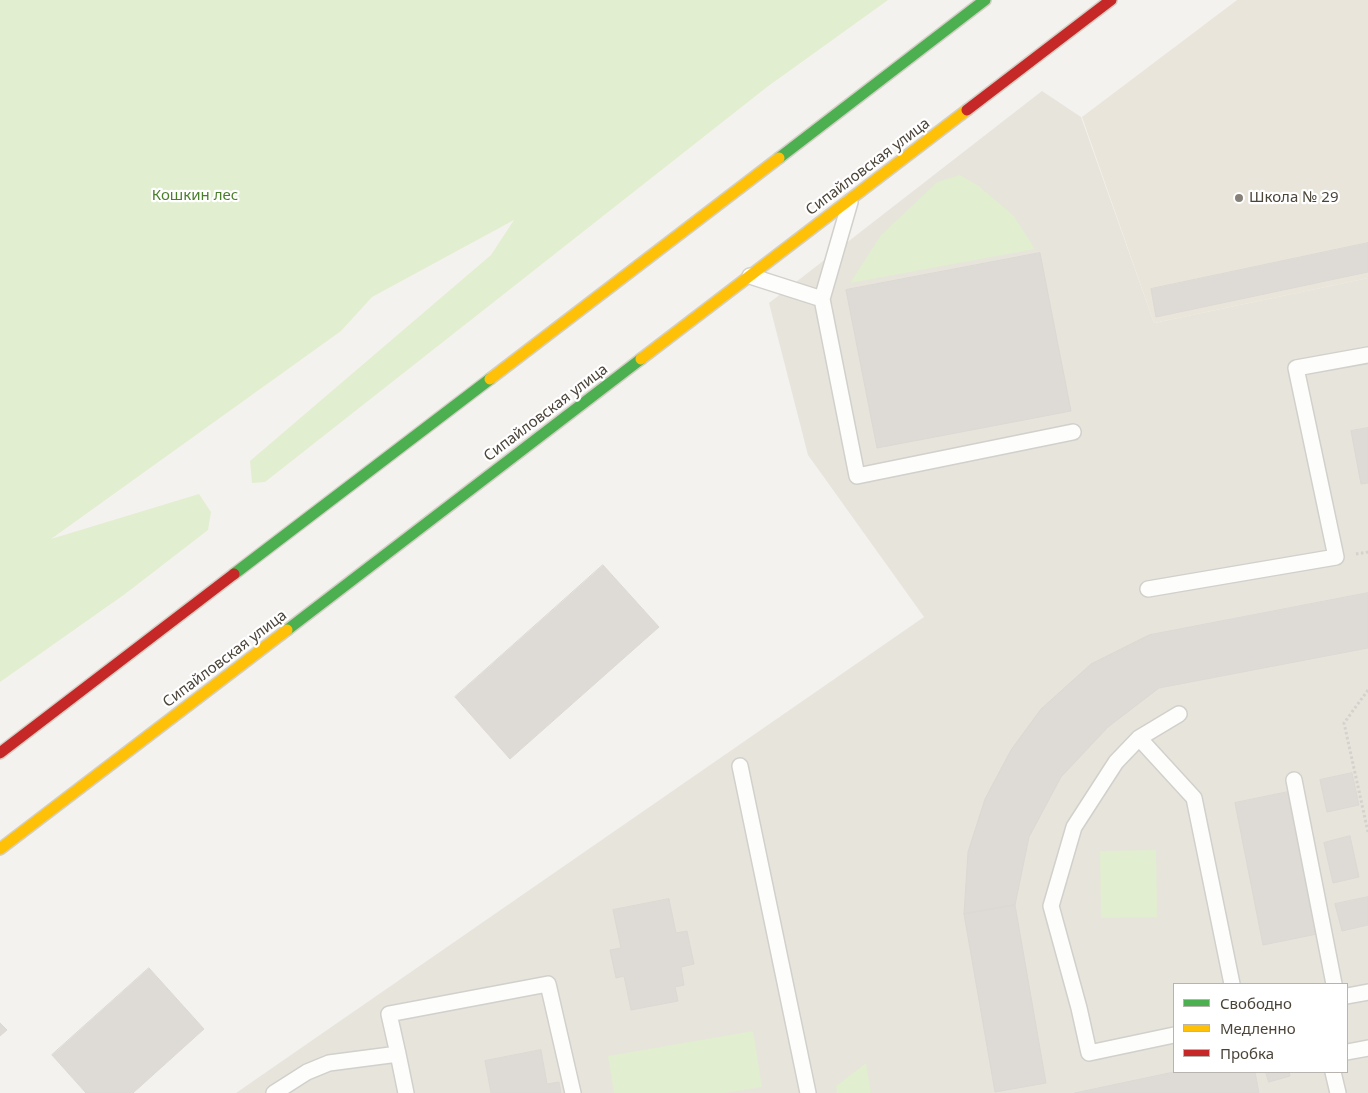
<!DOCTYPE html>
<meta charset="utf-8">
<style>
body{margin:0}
#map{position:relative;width:1368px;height:1093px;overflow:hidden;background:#f4f2ee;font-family:"Noto Sans",sans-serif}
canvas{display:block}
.legend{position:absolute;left:1173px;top:983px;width:175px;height:90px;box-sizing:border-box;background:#fff;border:1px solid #b7b4b0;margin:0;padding:6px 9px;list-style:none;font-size:15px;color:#4b4439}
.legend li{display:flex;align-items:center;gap:10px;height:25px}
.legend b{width:25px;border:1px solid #b7b4b0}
</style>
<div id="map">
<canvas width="1368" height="1093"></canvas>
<ul class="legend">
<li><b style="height:6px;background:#4caf50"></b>Свободно</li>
<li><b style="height:6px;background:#ffc107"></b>Медленно</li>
<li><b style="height:6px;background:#c62828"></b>Пробка</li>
</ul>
</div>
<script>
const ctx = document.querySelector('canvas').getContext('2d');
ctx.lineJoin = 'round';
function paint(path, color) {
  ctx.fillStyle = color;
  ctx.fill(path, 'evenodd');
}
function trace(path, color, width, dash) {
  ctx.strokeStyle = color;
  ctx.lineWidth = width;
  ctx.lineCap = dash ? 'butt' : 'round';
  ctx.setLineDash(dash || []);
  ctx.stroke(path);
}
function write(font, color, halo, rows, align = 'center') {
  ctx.font = font + ' "Noto Sans",sans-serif';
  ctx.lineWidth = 4.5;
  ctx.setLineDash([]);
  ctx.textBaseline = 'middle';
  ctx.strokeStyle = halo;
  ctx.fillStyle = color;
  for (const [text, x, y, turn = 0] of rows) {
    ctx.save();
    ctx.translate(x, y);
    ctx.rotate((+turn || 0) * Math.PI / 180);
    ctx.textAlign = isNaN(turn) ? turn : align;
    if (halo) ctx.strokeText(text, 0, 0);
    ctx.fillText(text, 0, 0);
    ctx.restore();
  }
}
paint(new Path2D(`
 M1042 91 1081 117 1154 323 1368 278V1093H236L924 617 808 455 769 303ZM1174 984H1347V1072H1174Z`), '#e7e4dc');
paint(new Path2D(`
 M1237 0H1368V278L1154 323 1082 117Z`), '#eae5da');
paint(new Path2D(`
 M0 0H888L767 87 265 482 252 483 250 461 491 255 514 220 372 297 341 331 51 539 199 494 211 512 208 530 125 594 0 682Z
 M960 175 979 186 1014 216 1035 249 850 283 881 235 937 182Z
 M1156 850 1157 917 1101 918 1100 851Z
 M753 1031 762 1087 725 1093H614L608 1056Z
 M866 1063 871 1093H837L836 1086Z`), '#e1eecf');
const building = new Path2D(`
 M1368 243V272L1156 317 1151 289Z
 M1040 253 1071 411 877 448 846 290Z
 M1368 428V483L1361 484 1351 431Z
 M603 565 659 627 510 759 455 697Z
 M1368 593V648L1159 688 1108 727 1061 777 1029 837 1015 905 964 914 968 852 985 799 1011 750 1041 709 1091 664 1149 635Z
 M1352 773 1359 805 1327 812 1320 780Z
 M1288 792 1317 934 1263 945 1235 803Z
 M1350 836 1359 877 1333 883 1324 843Z
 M1368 897V925L1342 931 1335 904Z
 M669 899 676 933 687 931 694 964 681 967 684 985 675 987 678 1001 631 1010 624 976 616 978 610 950 621 948 613 910Z
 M1015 905 1046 1083 995 1092 964 914Z
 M149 968 204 1029 133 1093H86L52 1055Z
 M0 1023 7 1030 0 1036Z
 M541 1050 547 1084 559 1082 561 1093H491L485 1061Z
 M1174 1072H1255L1259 1093H1075Z
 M1266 1072H1289L1290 1076 1269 1082Z`);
paint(building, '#dedbd6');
trace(building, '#dcd9d4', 1);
const lane = new Path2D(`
 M750 276 822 299 857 476 1073 432
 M822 299 850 202
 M1148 589 1336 557 1296 368 1368 355
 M1139 738 1194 798 1232 984
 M740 766 808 1093
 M1294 780 1334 984
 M1347 996 1368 992
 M1174 1035 1089 1053 1079 1008 1051 906 1074 827 1116 762 1139 738 1179 714
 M1347 1052 1368 1048
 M398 1054 389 1014 548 984 573 1093
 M1333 1072 1338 1093
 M274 1093 307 1072 329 1063 398 1054 406 1093`);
const fast = new Path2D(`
 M779 158 985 0
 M234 574 490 379
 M287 630 641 359`);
const slow = new Path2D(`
 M641 359 967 110
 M490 379 779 158
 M0 849 287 630`);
const jam = new Path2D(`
 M967 110 1111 0
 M0 753 234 574`);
trace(lane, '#d2d0cb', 18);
trace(fast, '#d3cfc5', 14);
trace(slow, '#d3cfc5', 14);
trace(jam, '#d3cfc5', 14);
trace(new Path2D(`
 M1356 554 1368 552
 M1368 690 1344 723 1368 832`), '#d3d2cc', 3, [2.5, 2.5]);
trace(lane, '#fdfdfc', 15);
trace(fast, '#4caf50', 11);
trace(slow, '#ffc107', 11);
trace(jam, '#c62828', 11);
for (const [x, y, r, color] of [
 [1239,198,5,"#868178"]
]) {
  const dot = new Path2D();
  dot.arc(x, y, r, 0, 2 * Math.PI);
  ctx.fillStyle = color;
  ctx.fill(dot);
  trace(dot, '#fff', 2);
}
write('15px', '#4b4439', '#fff', [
 ["Сипайловская улица",868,167,-37],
 ["Сипайловская улица",546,413,-37],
 ["Сипайловская улица",225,659,-37]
]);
write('15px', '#4a7f2a', '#fff', [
 ["Кошкин лес",195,196]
]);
write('15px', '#4b4439', '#fff', [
 ["Школа № 29",1249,198]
], 'left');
</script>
